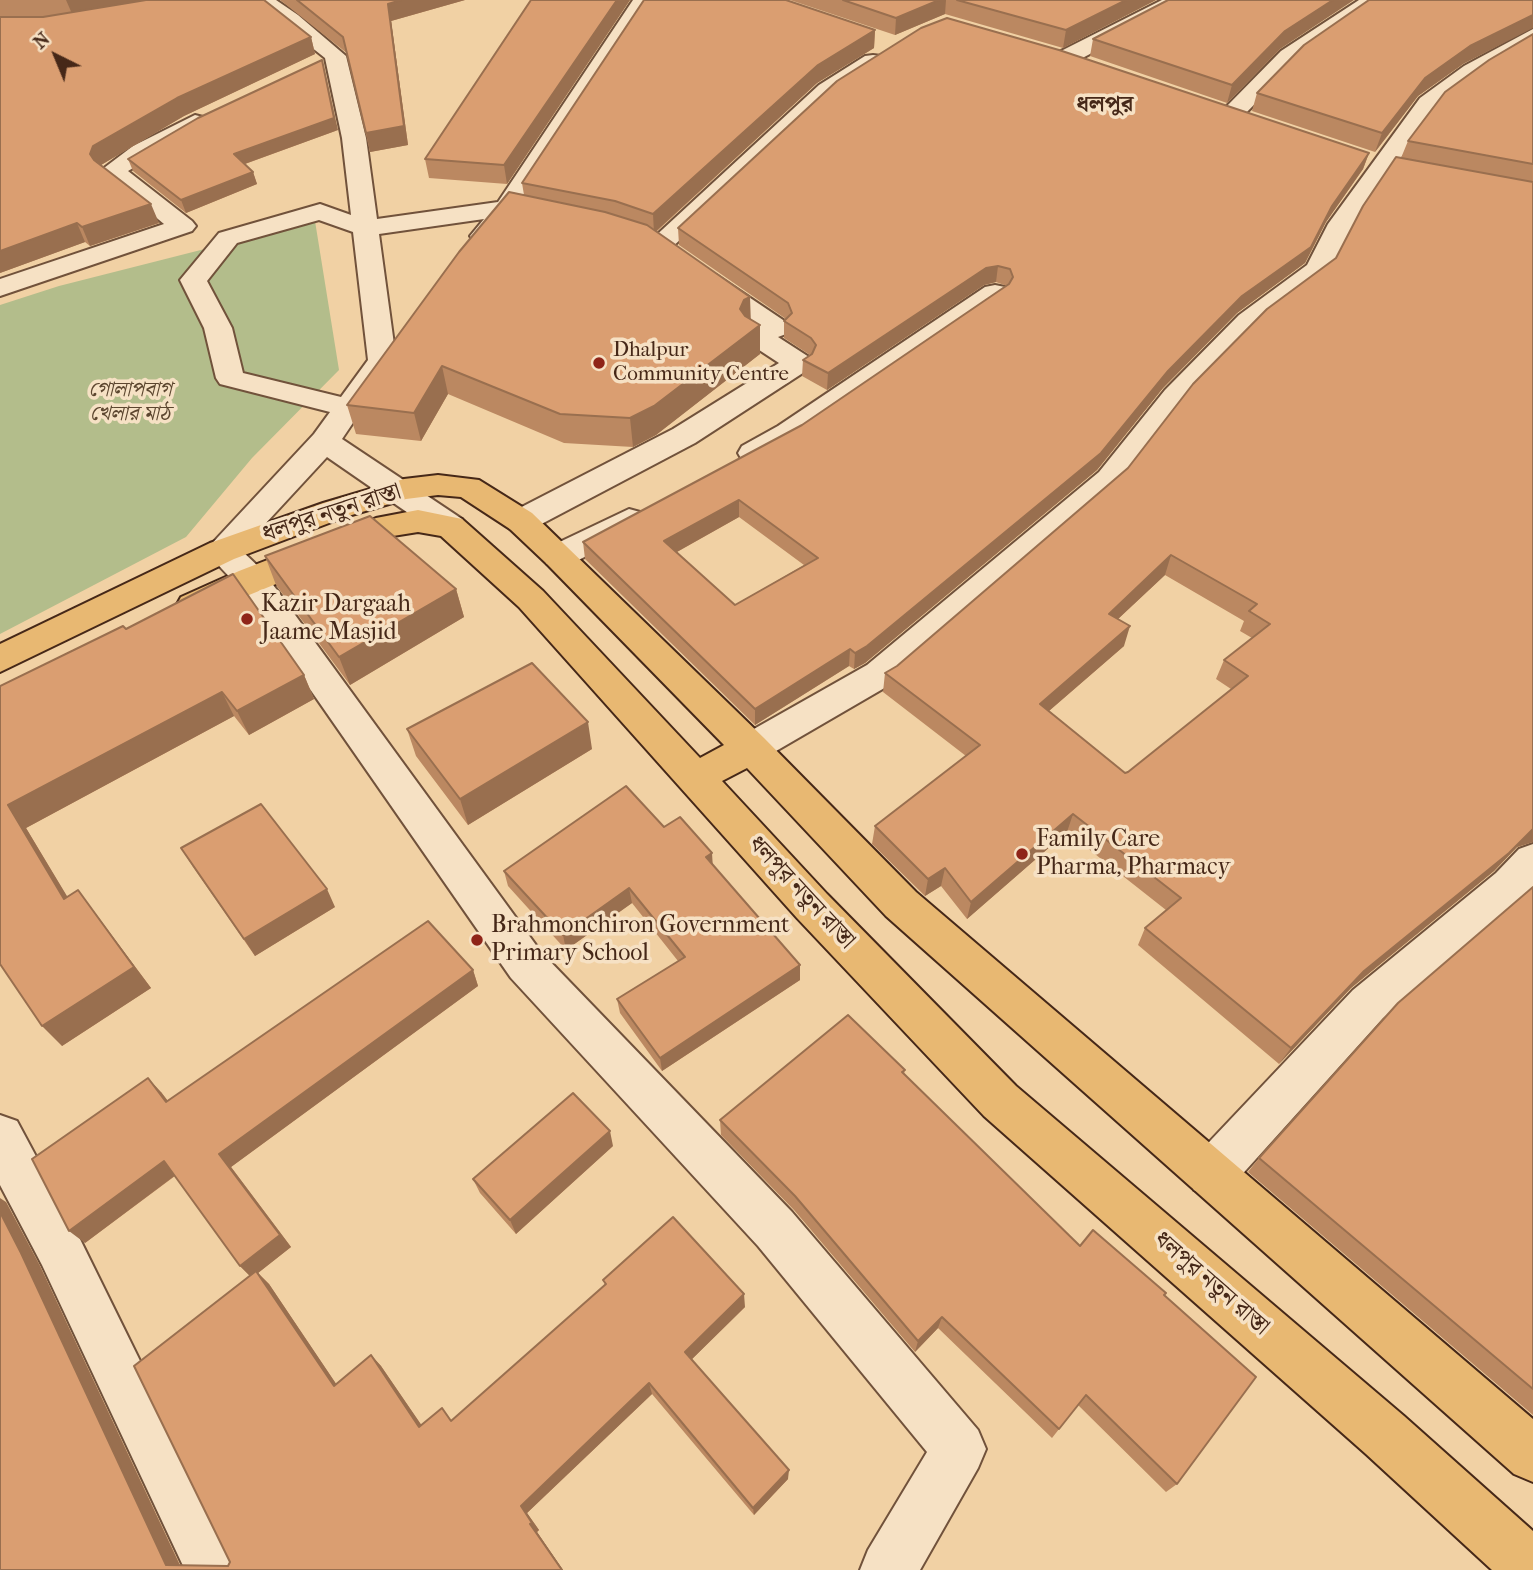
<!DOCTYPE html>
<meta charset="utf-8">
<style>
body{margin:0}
#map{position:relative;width:1533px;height:1570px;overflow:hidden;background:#f1d1a4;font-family:"IM FELL French Canon",serif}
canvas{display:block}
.north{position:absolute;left:21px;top:21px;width:70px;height:70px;-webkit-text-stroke:5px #f6e1c4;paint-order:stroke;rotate:317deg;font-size:19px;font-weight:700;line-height:28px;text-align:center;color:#462818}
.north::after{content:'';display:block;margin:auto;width:24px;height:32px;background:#462818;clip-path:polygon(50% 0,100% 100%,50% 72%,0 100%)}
</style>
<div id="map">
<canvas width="1533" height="1570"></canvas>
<div class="north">N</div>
</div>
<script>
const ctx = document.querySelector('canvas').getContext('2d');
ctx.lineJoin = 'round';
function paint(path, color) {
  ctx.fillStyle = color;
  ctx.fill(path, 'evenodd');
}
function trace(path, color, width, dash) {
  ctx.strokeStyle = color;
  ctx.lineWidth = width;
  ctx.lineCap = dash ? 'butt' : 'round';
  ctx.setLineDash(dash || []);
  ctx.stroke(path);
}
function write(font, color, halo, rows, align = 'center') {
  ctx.font = font + ' "IM FELL French Canon","Noto Serif Bengali",serif';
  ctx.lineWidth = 7;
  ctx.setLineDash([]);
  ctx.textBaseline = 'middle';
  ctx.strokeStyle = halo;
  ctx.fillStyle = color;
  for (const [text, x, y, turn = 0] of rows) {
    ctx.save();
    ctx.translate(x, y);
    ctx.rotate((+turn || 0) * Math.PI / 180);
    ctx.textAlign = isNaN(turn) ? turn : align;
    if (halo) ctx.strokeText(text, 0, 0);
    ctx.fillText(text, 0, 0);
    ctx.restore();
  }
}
paint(new Path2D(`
 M315 221 339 370 252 458 186 537 0 634V305L59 286Z`), '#b3bd8b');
const minor = new Path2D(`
 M252 0H276L298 15 346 56 366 138 377 219 498 202 633 0H653L522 203 529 205 533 210 529 215 512 216C501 231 494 246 474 241L470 236 484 219 379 234 396 359 342 439 462 519 467 527 462 535 451 538 440 535 327 457 241 550 263 571 541 952 792 1212 978 1430 986 1449 978 1468 920 1570H860L868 1550 927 1452 758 1246 511 978 239 587 205 551 314 434 330 412 220 384 216 378 204 328 180 280 219 233 320 204 351 215 342 138 325 58ZM319 220 353 232 368 360 341 397 243 373 232 328 207 281 237 243Z
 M1162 0H1187L1184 4 1073 63H1057L1054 58 1057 53Z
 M1359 0H1383L1297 61 1241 118H1225L1222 113 1225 108 1281 51Z
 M1533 29V44L1480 76 1436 108 1354 224 1327 275 1259 327 1185 402 1121 486 893 683 764 758 751 762 738 758 732 748 738 738 867 665 1099 472 1165 390 1239 315 1307 265 1328 224 1420 98 1464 66Z
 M873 55 881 56 884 61 881 66 835 95 668 251 659 254 650 251 646 246 650 241 819 85 865 56Z
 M195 115 203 117 206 122 203 127 128 171 192 221 196 226 192 231 0 296V279L164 224 100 171 133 146Z
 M707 273 716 275 786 322 790 328 786 334 778 337 809 357 813 363 809 369 695 443 532 529 521 532 510 529 505 521 510 513 673 429 779 363 747 342 743 336 747 330 756 327 698 287 694 281 698 275Z
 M995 285 1005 287 1008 293 1005 299 800 440C781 450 764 465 742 460L738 453 742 446 778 426 985 287Z
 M629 509 640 512 645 520 640 528 571 564 559 567 547 564 542 556 547 548Z
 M1533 844V888L1524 897 1383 1018 1228 1190 1211 1197 1194 1190 1187 1174 1194 1158 1353 990 1496 873 1519 849Z
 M0 1115 17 1121 76 1231 243 1570H185L42 1265 0 1185Z`);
const major = new Path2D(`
 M438 475 479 480 532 513 764 738 916 892 1533 1419V1482L1514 1474 886 916 747 768 722 781 827 894 1016 1086 1404 1416 1533 1531V1570H1492L1366 1454 984 1116 797 918 519 607 441 536 418 532 393 536 193 618 181 615 176 606 181 597 239 571 376 518 418 510 462 519 543 591 700 758 724 745 547 564 510 529 461 497 438 495 406 499 345 517 234 559 0 672V644L210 543 323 503 404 479Z`);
trace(minor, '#71523b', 4);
trace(major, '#462818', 4);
paint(minor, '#f6e1c4');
paint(major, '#e8b872');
paint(new Path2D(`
 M0 0H264L311 37 315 54 184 116 101 165 159 223 90 246 85 242 0 273Z
 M280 0H465L391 21 408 145 370 152 348 54Z
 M531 0H630L507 184 429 178 425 159Z
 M790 0H1156L1063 48 945 14 895 35Z
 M875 30 874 48 817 83 656 232 751 319 760 325V354L656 435 633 447 564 443 448 394 421 441 356 434 347 405 524 195 522 183Z
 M1533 34V842L1517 847 1494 871 1351 988 1279 1064 1138 945 1145 928 1166 910 1067 832 967 919 941 886 925 896 872 844 875 826 966 756 883 692 885 673 897 666 1128 468 1336 258 1401 158 1408 141ZM1165 575 1244 621 1240 631 1252 638 1224 660 1216 679 1231 689 1128 772 1125 773 1049 711 1124 646 1118 619Z
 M1093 39 1280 49 1227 103 1090 56Z
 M1463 64 1418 96 1375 152 1252 111 1257 93Z
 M338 130 245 164 253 172 257 184 186 213 133 171 128 159Z
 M1369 153 1363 169 1326 222 1305 263 1237 313 1163 388 1097 470 865 663 854 669 849 666 755 725 585 559 583 542 802 425 1007 286 996 282 984 285 827 390 802 376 803 360 810 355 784 338V321L786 319 679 245 678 228ZM739 517 804 565 735 605 677 552Z
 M265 556 456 589 464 617 350 685 276 585Z
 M304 675 314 699 249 735 234 716 26 828 67 897 95 913 151 988 62 1046 0 686Z
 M407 729 592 749 468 825 416 756Z
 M664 827 712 853V864L800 980 662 1071 620 1013 617 999 678 961 632 903 566 950 508 886 504 871Z
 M181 848 335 907 255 956 193 867Z
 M1533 887V1415L1248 1172 1259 1158Z
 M473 970 478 986 231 1167 291 1247 258 1273 269 1284 336 1384 371 1355 381 1366 421 1425 452 1420 605 1285 603 1280 745 1307 691 1360 788 1479 754 1515 652 1394 527 1513 539 1530 537 1532 563 1570H0L6 1202 40 1266 180 1565 228 1566 230 1562 250 1276 240 1266 175 1176 85 1243 161 1092 168 1101Z
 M905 1070 904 1074 1080 1246 1164 1295 1177 1484 1166 1492 1078 1405 1052 1438 938 1328 915 1352 794 1210 721 1135 720 1120Z
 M613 1146 516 1234 480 1193 473 1179Z`), '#bb8861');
paint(new Path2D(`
 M66 0H151L73 16Z
 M401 0H465L391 21 408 145 370 152 366 133 388 4Z
 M617 0H630L507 184 504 165Z
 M939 0H946L945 14 895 35 896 18Z
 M1126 0H1156L1063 48 1066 30Z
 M1333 0H1354L1280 49 1227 103 1232 85 1285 31Z
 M1533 15V28L1463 64 1418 96 1375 152 1382 133 1425 78 1470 46Z
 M875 30 874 48 817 83 654 233 653 214 818 65Z
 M311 37 315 54 184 116 101 165 98 172 90 154 93 146 177 98Z
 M325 72 338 130 239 166 234 154Z
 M1369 153 1363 169 1326 222 1305 263 1237 313 1163 388 1097 470 865 663 854 669 855 653 1168 371 1332 206Z
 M253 172 257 184 186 213 181 200Z
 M151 204 159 223 90 246 82 227Z
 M77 223 85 242 0 273V251Z
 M998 266 996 282 984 285 827 390 828 373 986 268Z
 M750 297 751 325 740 309 744 300Z
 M760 325V354L656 435 633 447 630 418Z
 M442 366 448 394 421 441 414 413Z
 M739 500V517L666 558 664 541Z
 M1171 555 1165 575 1103 633 1109 614Z
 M456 589 464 617 350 685 339 657Z
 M1130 626 1124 646 1035 723 1040 704Z
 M850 649 849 666 755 725V709Z
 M304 675 314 699 249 735 237 711Z
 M222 692 234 716 26 828 82 921 64 899 8 805Z
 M588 722 592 749 468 825 460 799Z
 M1073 814 1067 832 967 919 971 902Z
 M1532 829H1533V842L1517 847 1494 871 1351 988 1279 1064 1291 1048 1364 971Z
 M712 853 713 869 706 857Z
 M945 868 941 886 925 896 928 879Z
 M629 888 632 903 566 950 563 935Z
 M327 889 335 907 255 956 244 939Z
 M78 890 151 988 62 1046 42 1026Z
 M800 965V980L662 1071 660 1058Z
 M473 970 478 986 231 1167 291 1247 258 1273 269 1284 345 1397 334 1386 252 1278 240 1266 219 1154Z
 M148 1078 161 1092 179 1116 166 1102Z
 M610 1131 613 1146 516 1234 510 1220Z
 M164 1161 177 1174 85 1243 69 1231Z
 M0 1198 6 1202 40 1266 182 1570 166 1565 0 1212Z
 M744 1294 745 1307 687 1364 685 1352Z
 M942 1317 938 1328 915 1352 918 1341Z
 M371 1355 381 1366 429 1436 419 1427Z
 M649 1383 652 1394 527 1513 539 1530 537 1532 563 1570H562L530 1524 521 1506Z
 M789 1470 788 1479 754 1515 753 1508Z`), '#996f4f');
const building = new Path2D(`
 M146 0H264L311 37 177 98 93 146 90 154 94 160 151 204 82 227 77 223 0 251V17H43Z
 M297 0H401L388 4 404 126 366 133 343 37Z
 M531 0H617L504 165 425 159Z
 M644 0H786L875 30 818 65 653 214 615 201 522 183Z
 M843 0H939L896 18Z
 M957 0H1126L1066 30Z
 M1168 0H1333L1285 31 1232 85 1093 39Z
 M1369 0H1533V15L1470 46 1425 78 1382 133 1257 93 1304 45Z
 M947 18 1059 50 1369 153 1332 206 1311 247 1242 296 1168 371 1101 453 867 646 855 653 850 649 755 709 583 542 802 425 1009 284 1013 277 1010 269 998 266 986 268 828 373 803 360 812 354 816 345 811 338 784 321 792 313 788 303 678 228 837 81 921 28ZM739 500 818 558 735 605 664 541Z
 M1533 34V164L1408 141 1445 92 1489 60Z
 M322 60 334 118 234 154 253 172 181 200 128 159 198 118Z
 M1396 157 1533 182V829L1509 853 1364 971 1291 1048 1145 928 1181 898 1073 814 971 902 945 868 928 879 875 826 980 745 885 673 897 666 1128 468 1193 384 1267 309 1336 258 1363 206ZM1171 555 1257 604 1249 611 1270 624 1224 660 1248 676 1128 772 1125 773 1040 704 1130 626 1109 614Z
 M509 192 605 212 647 225 750 297 744 300 740 309 745 316 760 325 654 406 630 418 560 414 442 366 414 413 347 405 459 252Z
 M370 516 456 589 339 657 265 556Z
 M233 574 304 675 237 711 222 692 8 805 64 899 78 890 134 967 42 1026 0 964V686L123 626 126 629Z
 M532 663 588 722 460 799 407 729Z
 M626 786 664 827 680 817 712 853 706 857 800 965 660 1058 617 999 685 957 629 888 563 935 504 871Z
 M261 804 327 889 244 939 181 848Z
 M1533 887V1389L1259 1158 1398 1003Z
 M428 921 473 970 219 1154 280 1235 240 1266 164 1161 69 1231 32 1159 148 1078 166 1102Z
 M848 1015 905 1070 902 1072 1080 1246 1093 1230 1166 1293 1164 1295 1256 1377 1177 1484 1086 1395 1059 1429 942 1317 918 1341 795 1196 720 1120Z
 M573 1093 610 1131 510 1220 473 1179Z
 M0 1212 21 1253 166 1565 228 1566 230 1562 134 1366 256 1271 334 1386 371 1355 419 1427 442 1408 451 1421 606 1284 603 1280 673 1217 744 1294 685 1352 789 1470 753 1508 649 1383 521 1506 532 1523 530 1524 562 1570H0Z`);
paint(building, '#da9e71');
trace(building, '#996f4f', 2);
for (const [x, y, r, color] of [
 [599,363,7,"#8f2418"],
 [247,619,7,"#8f2418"],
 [1022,854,7,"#8f2418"],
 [477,940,7,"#8f2418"]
]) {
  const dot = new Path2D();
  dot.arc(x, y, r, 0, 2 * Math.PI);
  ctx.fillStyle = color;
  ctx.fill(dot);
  trace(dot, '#f6e1c4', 2.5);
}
write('21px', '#462818', '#f6e1c4', [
 ["Dhalpur",613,351],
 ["Community Centre",613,375]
], 'left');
write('italic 21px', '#5c462f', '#f6e1c4', [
 ["গোলাপবাগ",130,391],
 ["খেলার মাঠ",130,415]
]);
write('bold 23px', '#462818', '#f6e1c4', [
 ["ধলপুর",1105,105]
]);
write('24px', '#462818', '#f6e1c4', [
 ["ধলপুর নতুন রাস্তা",332,514,-18],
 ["ধলপুর নতুন রাস্তা",801,893,47],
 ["ধলপুর নতুন রাস্তা",1211,1284,41]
]);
write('24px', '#462818', '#f6e1c4', [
 ["Kazir Dargaah",261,605],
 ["Jaame Masjid",261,633],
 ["Family Care",1036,840],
 ["Pharma, Pharmacy",1036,868],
 ["Brahmonchiron Government",491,926],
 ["Primary School",491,954]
], 'left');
</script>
